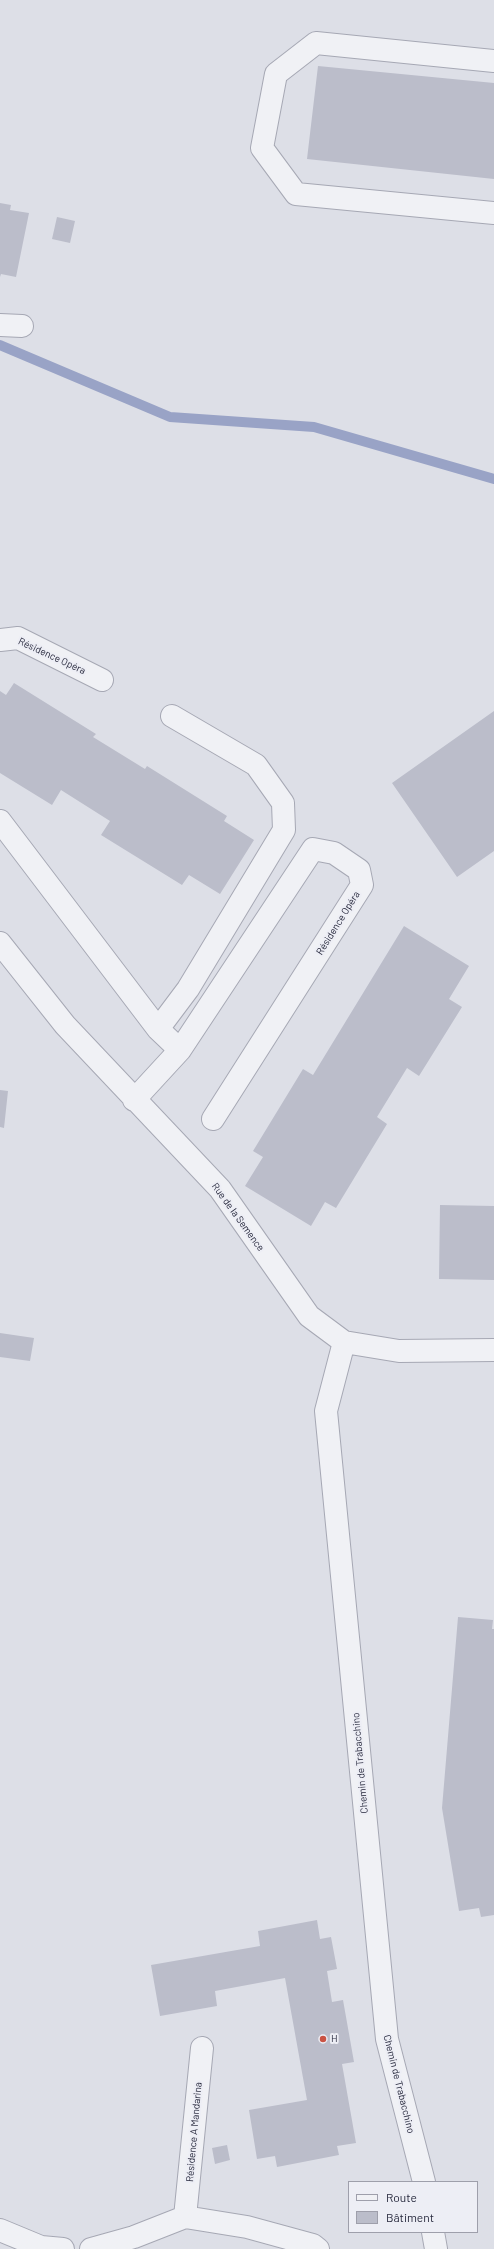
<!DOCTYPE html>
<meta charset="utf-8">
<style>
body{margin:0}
#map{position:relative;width:494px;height:2249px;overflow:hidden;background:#dddfe7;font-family:Barlow,sans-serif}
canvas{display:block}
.legend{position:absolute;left:348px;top:2181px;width:130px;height:52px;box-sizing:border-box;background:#edeef5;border:1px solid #9e9fab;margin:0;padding:5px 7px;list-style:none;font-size:12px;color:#27293d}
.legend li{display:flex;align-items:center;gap:8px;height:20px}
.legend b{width:20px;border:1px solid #9e9fab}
</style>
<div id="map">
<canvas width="494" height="2249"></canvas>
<ul class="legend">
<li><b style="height:5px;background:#f0f1f5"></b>Route</li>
<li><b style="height:11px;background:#bbbdca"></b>Bâtiment</li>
</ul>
</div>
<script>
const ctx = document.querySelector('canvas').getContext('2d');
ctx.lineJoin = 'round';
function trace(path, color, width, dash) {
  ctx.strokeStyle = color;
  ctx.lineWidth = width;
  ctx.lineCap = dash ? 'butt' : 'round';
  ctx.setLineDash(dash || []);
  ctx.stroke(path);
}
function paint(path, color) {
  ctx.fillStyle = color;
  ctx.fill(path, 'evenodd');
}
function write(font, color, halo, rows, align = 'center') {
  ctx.font = font + ' Barlow,sans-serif';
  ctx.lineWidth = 4;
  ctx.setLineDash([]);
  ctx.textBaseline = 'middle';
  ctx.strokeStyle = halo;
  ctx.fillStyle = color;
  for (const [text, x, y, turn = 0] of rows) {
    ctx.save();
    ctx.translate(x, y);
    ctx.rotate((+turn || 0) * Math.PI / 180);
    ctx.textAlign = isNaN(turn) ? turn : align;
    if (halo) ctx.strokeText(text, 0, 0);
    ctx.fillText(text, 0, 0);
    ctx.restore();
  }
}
trace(new Path2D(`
 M0 345 170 417 314 427 494 479`), '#99a3c6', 10);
paint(new Path2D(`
 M318 66 494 83V179L307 159Z
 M0 203 11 205 10 210 29 213 16 277 1 274 0 277Z
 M57 217 75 221 70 243 52 239Z
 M14 683 96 734 93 737 145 769 147 766 227 816 224 821 254 840 220 894 189 875 182 885 101 835 110 821 61 790 52 805 0 773V691L6 695Z
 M494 711V851L457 877 392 783Z
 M404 926 469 966 449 999 462 1007 419 1076 407 1068 377 1117 387 1124 336 1208 325 1202 311 1226 245 1186 263 1157 253 1151 303 1069 313 1075Z
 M0 1090 8 1091 4 1128 0 1127Z
 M440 1205 494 1206V1280L439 1279Z
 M0 1333 34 1338 30 1361 0 1357Z
 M458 1617 493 1620 492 1629H494V1915L481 1917 479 1908 459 1911 442 1808Z
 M317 1920 320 1939 331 1937 337 1969 327 1971 332 2002 343 2000 354 2062 342 2064 356 2143 337 2146 339 2155 277 2167 275 2156 257 2159 249 2110 307 2100 285 1978 215 1991 217 2006 160 2016 151 1965 260 1946 258 1931Z
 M227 2145 230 2160 215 2164 212 2148Z`), '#bbbdca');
const minor = new Path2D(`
 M494 61 316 43 276 74 262 148 296 194 494 213
 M0 325 22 326
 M0 640 18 638 102 680
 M0 821 158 1029 180 1050
 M0 943 65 1025 220 1189 309 1316 344 1342 399 1351 494 1350
 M158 1029 188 989 284 830 283 803 256 765 172 716
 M134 1100 180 1050 313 849 334 853 359 870 362 885 213 1119
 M344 1342 326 1411 387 2039 424 2182
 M185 2217 202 2048
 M0 2230 41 2247 63 2249
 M433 2232 436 2249
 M91 2249 134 2237 185 2217 247 2227 313 2245 318 2249`);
trace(minor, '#a6a8b4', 24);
trace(minor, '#f0f1f5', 22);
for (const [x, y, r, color] of [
 [323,2039,4,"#ca5344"]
]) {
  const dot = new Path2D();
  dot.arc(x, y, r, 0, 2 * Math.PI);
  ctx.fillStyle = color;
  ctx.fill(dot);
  trace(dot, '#edeef5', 1.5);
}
write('10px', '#27293d', '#edeef5', [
 ["Résidence Opéra",52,656,25],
 ["Résidence Opéra",338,923,-58],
 ["Rue de la Semence",238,1217,54],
 ["Chemin de Trabacchino",360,1763,-95],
 ["Chemin de Trabacchino",399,2084,76],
 ["Résidence A Mandarina",194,2132,-85]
]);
write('10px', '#27293d', '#edeef5', [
 ["H",331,2039]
], 'left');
</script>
